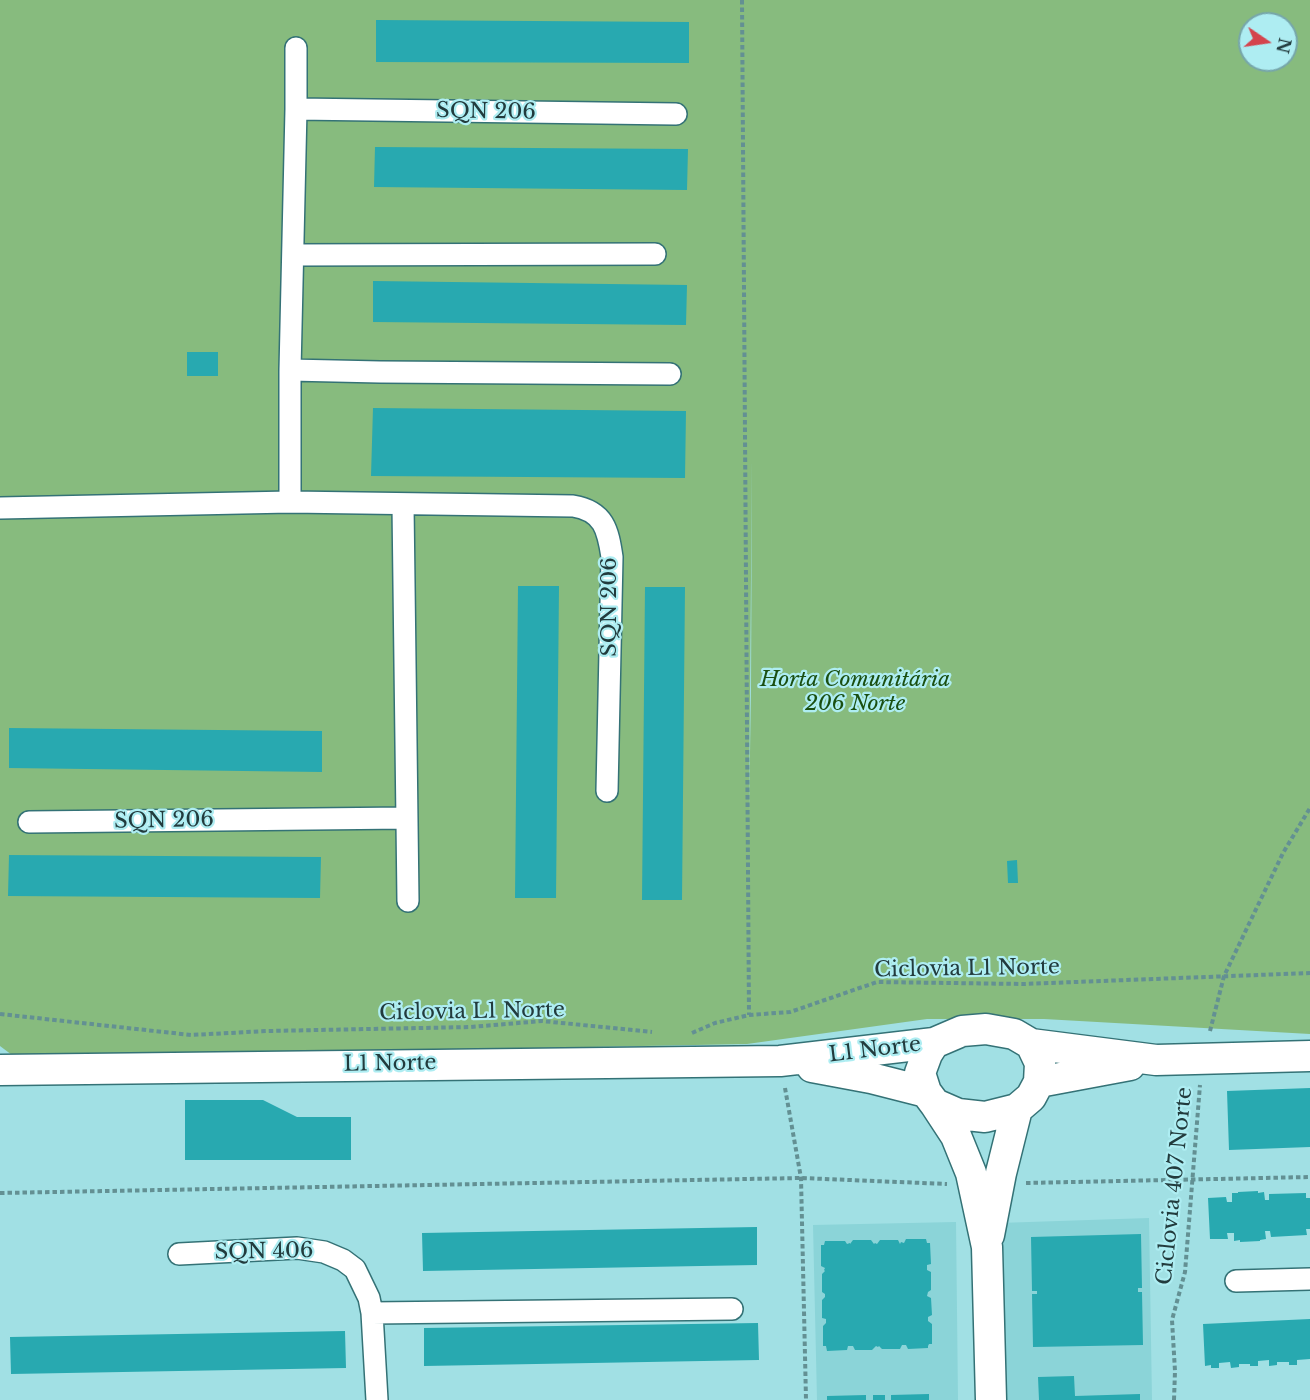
<!DOCTYPE html>
<meta charset="utf-8">
<style>
body{margin:0}
#map{position:relative;width:1310px;height:1400px;overflow:hidden;background:#a1e0e4;font-family:"Libre Baskerville",serif}
canvas{display:block}
.north{position:absolute;left:1238px;top:12px;width:60px;height:60px;box-sizing:border-box;background:#aeedf2;border:2px solid #76a6aa;border-radius:50%;rotate:103deg;font-size:16px;font-weight:700;line-height:24px;text-align:center;color:#223b3d}
.north::after{content:'';display:block;margin:auto;width:21px;height:27px;background:#d4444d;clip-path:polygon(50% 0,100% 100%,50% 72%,0 100%)}
</style>
<div id="map">
<canvas width="1310" height="1400"></canvas>
<div class="north">N</div>
</div>
<script>
const ctx = document.querySelector('canvas').getContext('2d');
ctx.lineJoin = 'round';
function paint(path, color) {
  ctx.fillStyle = color;
  ctx.fill(path, 'evenodd');
}
function trace(path, color, width, dash) {
  ctx.strokeStyle = color;
  ctx.lineWidth = width;
  ctx.lineCap = dash ? 'butt' : 'round';
  ctx.setLineDash(dash || []);
  ctx.stroke(path);
}
function write(font, color, halo, rows, align = 'center') {
  ctx.font = font + ' "Libre Baskerville",serif';
  ctx.lineWidth = 4.5;
  ctx.setLineDash([]);
  ctx.textBaseline = 'middle';
  ctx.strokeStyle = halo;
  ctx.fillStyle = color;
  for (const [text, x, y, turn = 0] of rows) {
    ctx.save();
    ctx.translate(x, y);
    ctx.rotate((+turn || 0) * Math.PI / 180);
    ctx.textAlign = isNaN(turn) ? turn : align;
    if (halo) ctx.strokeText(text, 0, 0);
    ctx.fillText(text, 0, 0);
    ctx.restore();
  }
}
paint(new Path2D(`
 M1149 1218 1152 1400H998L999 1223Z
 M956 1222 958 1400H817L813 1225Z`), '#8bd4d8');
paint(new Path2D(`
 M0 0H1310V1034L1044 1019H927L747 1044 16 1058 0 1046ZM1250 24H1286V60H1250ZM752 458 751 688 749 817V816Z`), '#87bb7e');
paint(new Path2D(`
 M376 20 689 22V63L376 62Z
 M375 147 688 149 687 190 374 187Z
 M373 281 687 285 686 325 373 322Z
 M187 352H218V376H187Z
 M373 408 686 411 685 478 371 476Z
 M518 586H559L556 898H515Z
 M645 587H685L682 900H642Z
 M9 728 322 731V772L9 768Z
 M9 855 321 857 320 898 8 896Z
 M1017 860 1018 883H1008L1007 861Z
 M1310 1088V1147L1229 1150 1227 1091Z
 M185 1100H263L297 1117H351V1160H185Z
 M1258 1191V1193L1264 1192 1265 1200H1269V1194L1306 1193V1198H1310V1229H1306L1307 1235 1271 1237 1270 1231H1265L1266 1239 1260 1240V1241L1240 1242V1240L1234 1241V1233H1227L1228 1239H1210L1208 1198 1226 1197 1227 1202H1232V1193H1238V1192Z
 M757 1227V1265L423 1271 422 1233Z
 M1141 1234 1142 1288H1138V1292H1142L1143 1345 1033 1347 1032 1294H1037V1291H1032L1031 1237Z
 M906 1239H926L927 1243H930L931 1264 927 1265V1270L931 1272V1290L928 1292 927 1296 931 1298 932 1315 928 1317V1321L932 1324V1344H929L928 1346V1348L908 1349 906 1345H902L900 1349H882L879 1346 878 1347 876 1346 872 1350H855L853 1346H848L847 1350 827 1351 826 1346H823V1326L826 1323V1319L822 1318V1300L825 1297V1294L822 1292V1274L825 1271 824 1270 825 1268 821 1266V1245H824L825 1241H845L847 1244 850 1243V1244L853 1240H871L874 1244 875 1243 877 1244 880 1240H898L900 1244 901 1242 904 1243Z
 M1310 1319V1359L1297 1360V1365H1289V1362H1277V1365L1269 1366V1360L1258 1361V1366H1250V1364H1239V1367L1231 1368 1230 1362 1219 1363V1368H1211V1365L1205 1366 1203 1324Z
 M758 1323 759 1360 424 1366V1328Z
 M345 1331 346 1368 11 1374 10 1337Z
 M1074 1376 1075 1396 1140 1394V1400H1039L1038 1377Z
 M929 1394V1400H891V1395Z
 M866 1395V1400H827V1396Z
 M873 1395H885V1400H873Z`), '#28a9b0');
const street = new Path2D(`
 M296 109 676 114
 M293 255 655 254
 M290 370 380 372 670 374
 M290 502V370L296 109V48
 M403 505 408 901
 M0 508 290 502 573 506C604 511 608 530 612 557L607 791
 M29 822 406 818
 M179 1254 297 1248 324 1252 343 1260 355 1269 369 1298 372 1313 377 1400
 M1236 1281 1310 1279
 M372 1313 732 1309`);
const secondary = new Path2D(`
 M986 1029 1014 1034 1031 1044 1040 1063 1039 1082 1031 1097 1017 1109 985 1117 958 1114 935 1104 926 1092 920 1073 927 1054 934 1043 962 1031Z
 M1031 1044 1156 1060 1310 1056
 M812 1067 871 1078 926 1092
 M0 1070 780 1061 934 1043
 M1039 1082 1130 1065
 M935 1104 956 1136 971 1173 987 1247 991 1400
 M989 1235 1001 1173 1017 1109`);
trace(street, '#347276', 24);
trace(secondary, '#347276', 33);
trace(new Path2D(`
 M742 0 749 1015
 M0 1014 191 1035 267 1031 471 1027 542 1021 652 1032
 M1210 1031 1224 976 1283 853 1310 808
 M692 1033 715 1023 749 1015 790 1012 877 982 1023 984 1310 973
 M785 1088 801 1178 806 1400
 M1026 1183 1310 1177
 M0 1193 801 1178 947 1184
 M1174 1400 1175 1371 1172 1320 1185 1272 1200 1085`), '#639093', 4, [4.5, 3]);
trace(street, '#fff', 21);
trace(secondary, '#fff', 30);
write('21px', '#223b3d', '#aeedf2', [
 ["SQN 206",486,112,1],
 ["SQN 206",610,607,-90],
 ["SQN 206",164,821,-1],
 ["Ciclovia L1 Norte",967,969,-1],
 ["Ciclovia L1 Norte",472,1012,-1],
 ["L1 Norte",875,1050,-7],
 ["L1 Norte",390,1064,-1],
 ["Ciclovia 407 Norte",1175,1186,-84],
 ["SQN 406",264,1252,-1]
]);
write('italic 21px', '#1a4f11', '#aeedf2', [
 ["Horta Comunitária",855,680],
 ["206 Norte",855,704]
]);
</script>
